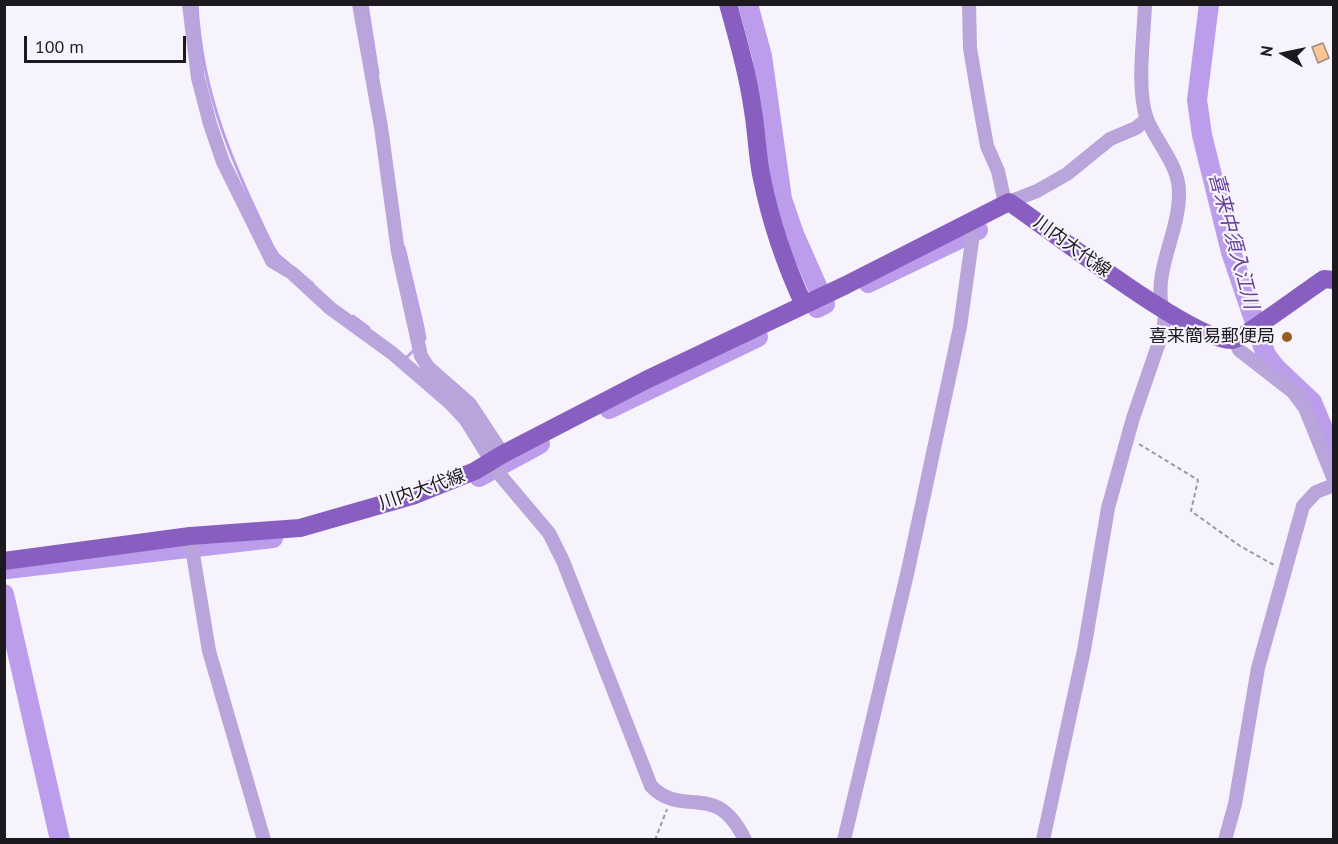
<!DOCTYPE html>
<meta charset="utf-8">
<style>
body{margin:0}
#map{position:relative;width:1338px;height:844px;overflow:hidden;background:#f6f3fd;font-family:"PT Sans",sans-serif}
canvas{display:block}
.frame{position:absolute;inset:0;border:6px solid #1c1a1f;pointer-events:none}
.north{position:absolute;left:1254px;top:24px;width:60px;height:60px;-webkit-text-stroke:4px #f6f3fd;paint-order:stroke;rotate:279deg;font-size:16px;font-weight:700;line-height:24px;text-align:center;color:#1c1a1f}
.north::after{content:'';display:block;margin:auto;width:21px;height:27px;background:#1c1a1f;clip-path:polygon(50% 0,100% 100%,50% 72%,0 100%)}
.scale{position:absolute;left:24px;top:36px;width:162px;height:27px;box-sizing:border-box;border:3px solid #1c1a1f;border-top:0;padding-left:8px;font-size:18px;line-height:21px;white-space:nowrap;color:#1c1a1f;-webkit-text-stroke:4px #f6f3fd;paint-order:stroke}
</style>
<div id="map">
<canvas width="1338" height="844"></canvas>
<div class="frame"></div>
<div class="north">N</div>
<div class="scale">100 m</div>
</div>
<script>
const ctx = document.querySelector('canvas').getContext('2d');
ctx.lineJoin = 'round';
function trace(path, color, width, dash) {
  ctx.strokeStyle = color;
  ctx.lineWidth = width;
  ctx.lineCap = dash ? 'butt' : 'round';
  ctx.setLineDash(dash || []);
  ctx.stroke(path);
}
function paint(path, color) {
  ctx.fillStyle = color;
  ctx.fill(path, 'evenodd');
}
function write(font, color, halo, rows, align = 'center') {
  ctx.font = font + ' "PT Sans","Noto Sans JP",sans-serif';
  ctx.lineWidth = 4.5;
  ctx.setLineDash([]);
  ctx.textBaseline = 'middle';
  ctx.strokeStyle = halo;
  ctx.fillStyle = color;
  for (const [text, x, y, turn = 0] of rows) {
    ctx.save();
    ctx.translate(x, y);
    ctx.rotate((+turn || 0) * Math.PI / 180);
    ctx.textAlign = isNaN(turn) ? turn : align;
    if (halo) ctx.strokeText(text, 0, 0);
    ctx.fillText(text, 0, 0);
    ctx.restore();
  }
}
trace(new Path2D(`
 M197 4C202 97 233 163 272 245L278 255 313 284
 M367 4 378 74
 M404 247 423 327 425 339 422 342
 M353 316 369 328
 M406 358 415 349`), '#bb9deb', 3);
trace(new Path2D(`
 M748 4 762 56 782 199 794 234 825 304 817 308
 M1209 4 1197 100 1202 135 1231 252 1266 355 1276 368 1312 402 1334 455
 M868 283 978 230
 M609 409 758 337
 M479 477 540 444
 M7 569 273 538
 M4 594 60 840`), '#bb9deb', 20);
const building = new Path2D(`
 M1323 43 1329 58 1318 63 1312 47Z`);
paint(building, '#fec594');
trace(building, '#9a8c82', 1.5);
trace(new Path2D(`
 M1139 444 1198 480 1191 511 1240 546 1274 565
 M655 840 667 809`), '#9c9aa2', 2, [4.5, 3]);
trace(new Path2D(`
 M189 4 198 78 210 124 223 162 272 261 292 273 330 308 392 353 450 403 466 420 500 475 549 533 563 561 651 786C684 820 715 778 745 840
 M359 4 381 127 398 252 421 356 428 367 470 404 503 454
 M969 4 970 48 978 96 987 146 998 171 1005 203
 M1145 4C1144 37 1136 89 1147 119 1157 144 1180 166 1179 194 1179 233 1154 269 1162 307
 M1009 202 1037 191 1067 174 1110 139 1136 128 1147 119
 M1235 340 1239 350 1293 392 1305 408 1334 480
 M190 536 209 651 264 840
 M844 840 908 570 960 327 972 241 970 224
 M1043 840 1084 650 1108 508 1133 418 1163 331 1166 309
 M1225 840 1235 804 1258 668 1303 506 1316 492 1334 485`), '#b9a5db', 14);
trace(new Path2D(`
 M728 4C738 40 748 75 753 111 757 134 757 157 762 179 771 223 785 264 804 305
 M4 561 190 536 300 528 415 495 475 471 503 454 646 380 846 285 1009 202C1048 228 1194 343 1233 340 1240 340 1312 287 1324 279L1334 280`), '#885fc0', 18);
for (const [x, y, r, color] of [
 [1287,337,6,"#995c1f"]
]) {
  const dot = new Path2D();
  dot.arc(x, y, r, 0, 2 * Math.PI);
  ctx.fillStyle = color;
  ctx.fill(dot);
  trace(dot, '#f6f3fd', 2);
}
write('18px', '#1c1a1f', '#f6f3fd', [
 ["川内大代線",1072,247,36],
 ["川内大代線",422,490,-19]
]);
write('18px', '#1c1a1f', '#f6f3fd', [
 ["喜来簡易郵便局",1275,337]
], 'right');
write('italic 20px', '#663e9a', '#f6f3fd', [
 ["喜来中須入江川",1233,241,75]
]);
</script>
